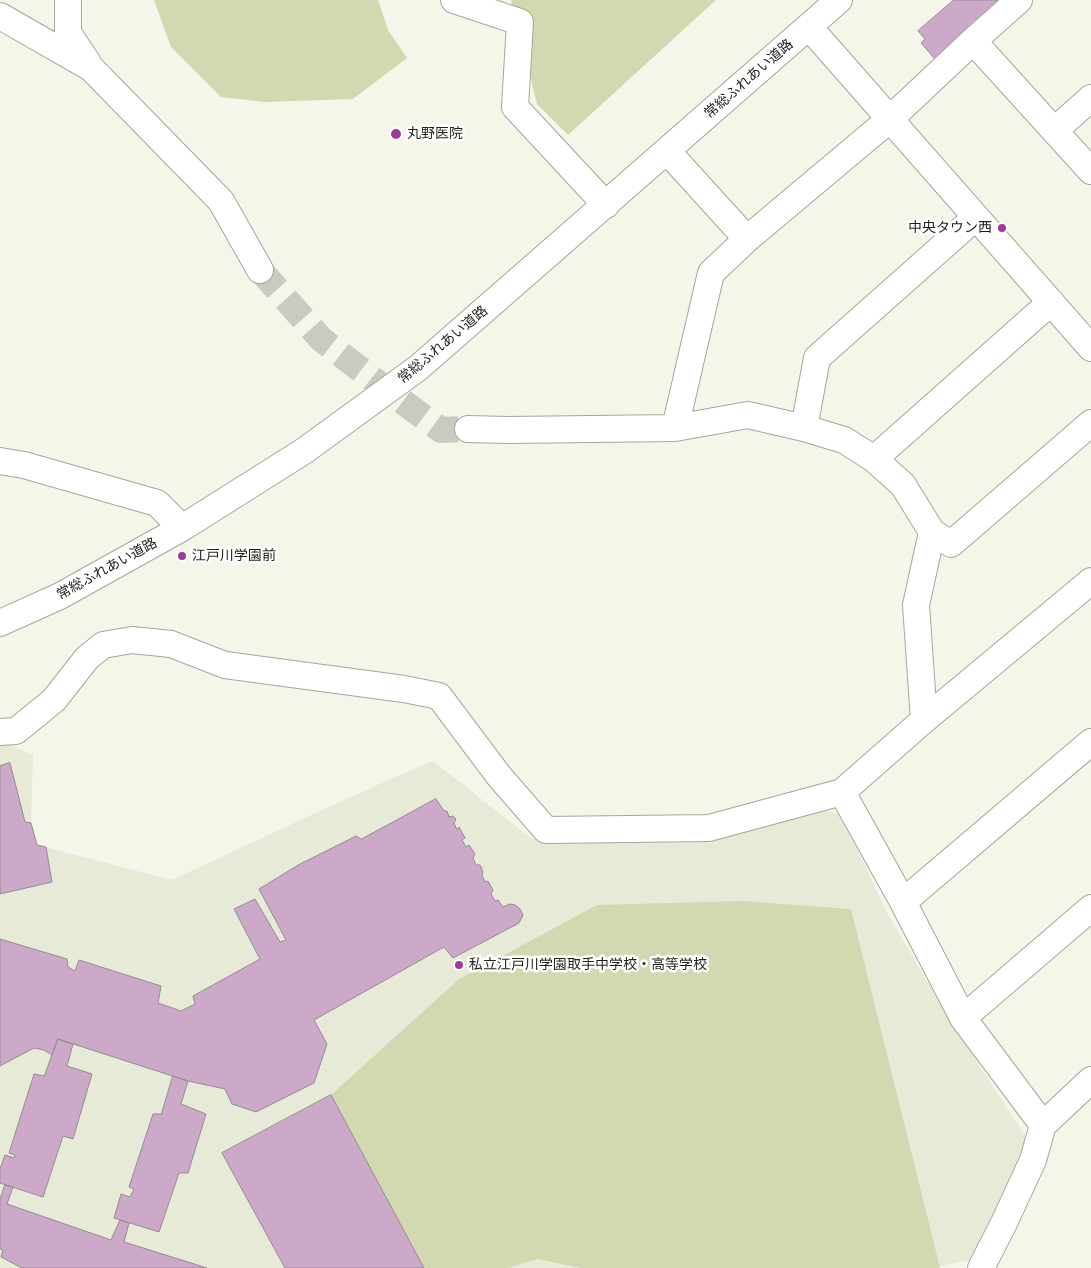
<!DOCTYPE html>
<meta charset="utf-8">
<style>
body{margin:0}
canvas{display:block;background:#f3f6e9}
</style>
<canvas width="1091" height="1268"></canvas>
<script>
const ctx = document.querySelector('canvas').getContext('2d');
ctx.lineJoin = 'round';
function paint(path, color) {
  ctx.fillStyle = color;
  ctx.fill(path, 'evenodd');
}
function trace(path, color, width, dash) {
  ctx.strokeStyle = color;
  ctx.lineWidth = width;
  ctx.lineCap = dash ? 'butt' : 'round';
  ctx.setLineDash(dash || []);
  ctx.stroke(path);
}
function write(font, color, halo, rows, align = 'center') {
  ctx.font = font + ' Lora,"Noto Sans JP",serif';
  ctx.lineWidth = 5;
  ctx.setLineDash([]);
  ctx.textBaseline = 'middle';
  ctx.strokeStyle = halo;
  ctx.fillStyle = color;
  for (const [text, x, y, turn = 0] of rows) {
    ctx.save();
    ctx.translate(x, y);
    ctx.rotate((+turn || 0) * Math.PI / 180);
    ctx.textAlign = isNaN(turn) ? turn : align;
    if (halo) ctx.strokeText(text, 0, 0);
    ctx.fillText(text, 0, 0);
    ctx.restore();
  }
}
paint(new Path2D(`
 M0 741 33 755 31 823 37 845 172 880 322 810 402 774 433 761 532 839 678 843 712 840 818 807 842 816 886 911 949 1019 1024 1134 1028 1149 975 1259 930 1268H0Z`), '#e6ead6');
paint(new Path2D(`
 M154 0H378L388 30 407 58 353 99 265 102 221 97 171 47Z
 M511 0H716L568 135 537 104Z
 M742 901 851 909 940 1268H581L537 1259 509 1268H424L331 1095 458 980 597 905Z`), '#d2d9b0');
const building = new Path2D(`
 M954 0H996L998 2 935 59 921 43 925 39 918 31Z
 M10 763 25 822 31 823 37 845 46 847 52 882 0 894V766Z
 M436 799 444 811H447L449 817 453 816 456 819 454 823 457 830 459 827 465 838 462 840 466 847 469 845 475 854 473 858 476 865H480L483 872 482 875 485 882 488 881 493 890 491 894 495 901 498 900 503 907 510 904 515 905 520 909 523 915 519 923 453 958 444 947 314 1020 327 1044 314 1083 256 1112 232 1104 225 1089 188 1081 58 1039 52 1055 44 1050 34 1048 0 1066V939L67 959 68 967 75 971 79 960 161 986 158 1003 181 1011 195 1004 193 996 260 959 234 909 255 899 280 942 286 940 259 889 300 864 356 836 361 839Z
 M58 1039 73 1044 67 1066 92 1074 73 1139 63 1136 43 1197 0 1183V1169L5 1155 14 1158 15 1155 9 1153 34 1074 44 1076Z
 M173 1076 188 1081 181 1104 206 1114 188 1173H179L159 1232 114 1218 121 1194 130 1197 134 1189 129 1187 153 1114H161Z
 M331 1095 424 1268H285L222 1153Z
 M5 1185 13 1187 7 1204 111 1240 120 1220 129 1223 124 1242 207 1268H22L1 1257 3 1250 0 1249V1200Z`);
paint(building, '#cda9c9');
trace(building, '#948b93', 1);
trace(new Path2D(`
 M260 270 321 339 391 393 441 430 468 429`), '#c9cbc0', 26, [26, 13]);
const minor = new Path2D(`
 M68 0V33L88 63
 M454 0 520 22 515 107 606 205
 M0 16 91 68 221 201 260 270
 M809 27 1091 348
 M973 41 1091 171
 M1055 130 1091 98
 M667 151 747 239
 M804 428 817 358 976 217
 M468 429 508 430 675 428
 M874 459 1051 302
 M0 461 24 465 157 503 182 528
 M932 532 951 544 1091 423
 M0 623 60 596 182 528 304 451 418 368 839 0
 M924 720 916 605 932 532 903 485 874 459 844 440 804 428 748 415 675 428 711 273 747 239 890 119 973 41 1019 0
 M0 732 16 731 54 700 87 658 103 645 132 640 171 644 225 665 404 689 439 696 499 776 546 830 709 828 842 792 924 720 1091 581
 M842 792 903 902 963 1018 1043 1125
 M903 902 1091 742
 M963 1018 1091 908
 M981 1268 1004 1223 1033 1160 1043 1125 1091 1080`);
trace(minor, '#a5a79b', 28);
trace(minor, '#fff', 26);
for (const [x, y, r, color] of [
 [396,134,6,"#a1399c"],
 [1002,228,5,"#a1399c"],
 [182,556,5,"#a1399c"],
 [459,965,5,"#a1399c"]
]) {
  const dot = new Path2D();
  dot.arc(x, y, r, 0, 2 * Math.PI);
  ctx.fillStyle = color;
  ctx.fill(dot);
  trace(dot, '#fff', 2);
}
write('14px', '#1f1f1b', '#fff', [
 ["常総ふれあい道路",749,79,-41],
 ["常総ふれあい道路",443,345,-40],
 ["常総ふれあい道路",107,569,-29]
]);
write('14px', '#1f1f1b', '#fff', [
 ["丸野医院",407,134],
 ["中央タウン西",992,228,"right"],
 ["江戸川学園前",192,556],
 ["私立江戸川学園取手中学校・高等学校",469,965]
], 'left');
</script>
